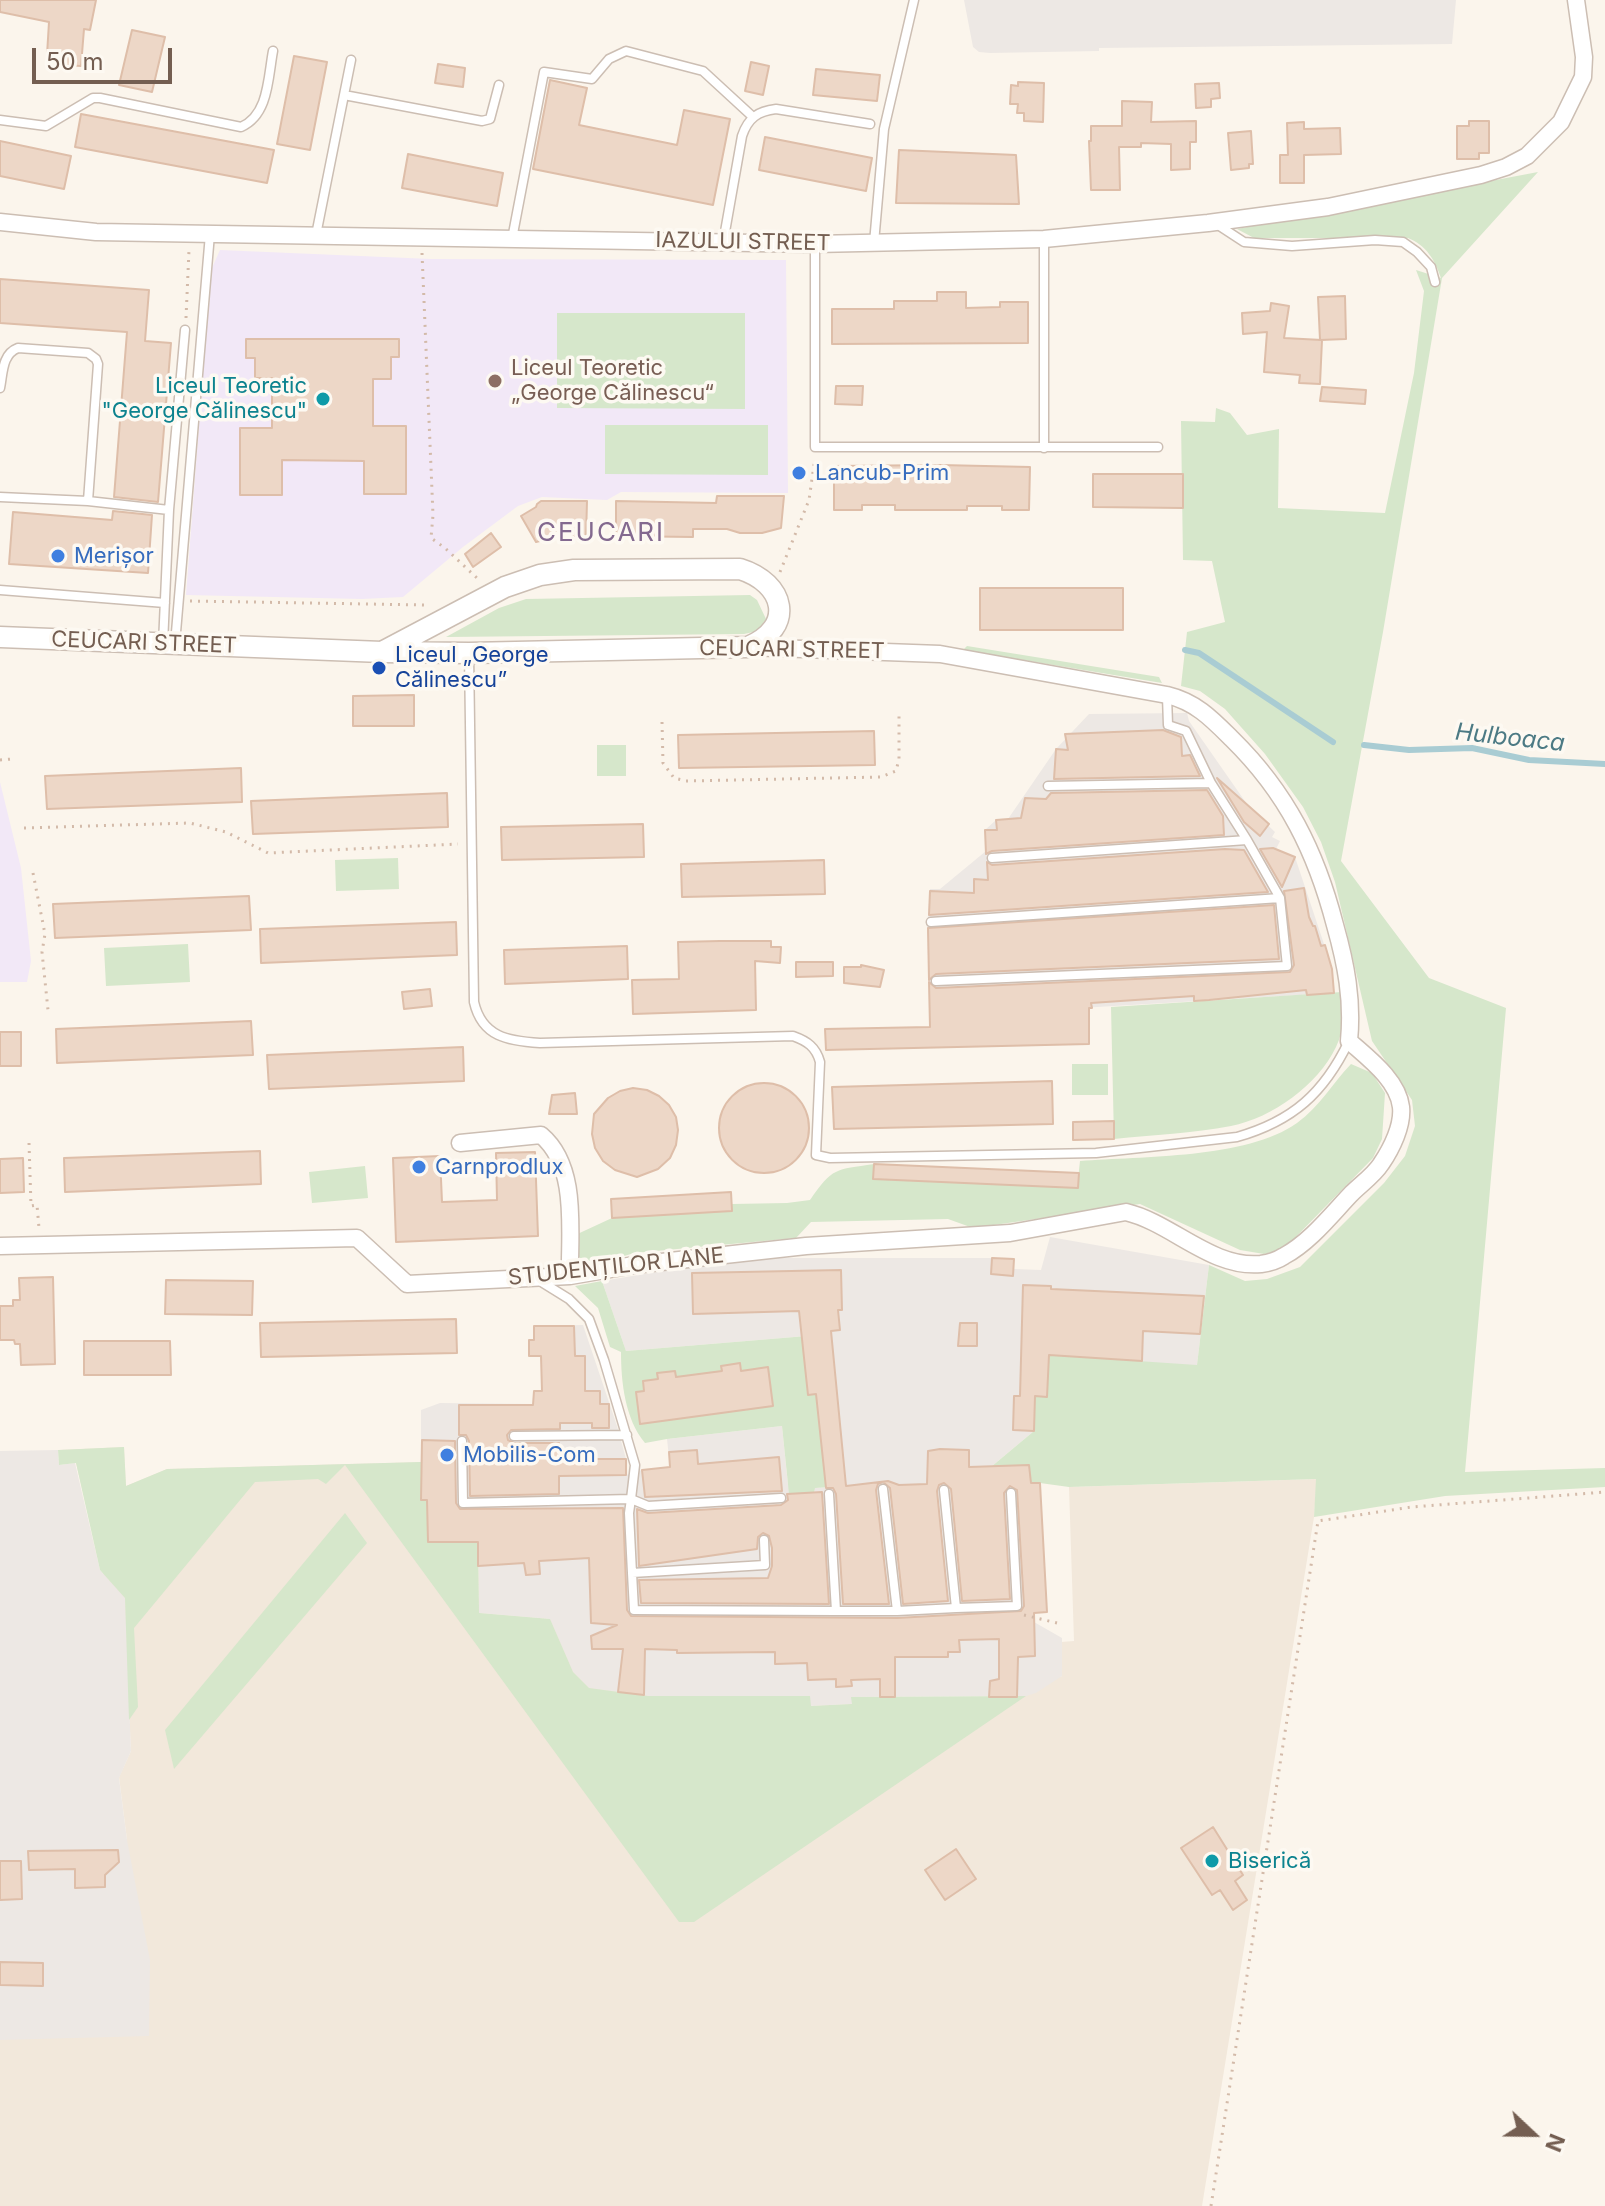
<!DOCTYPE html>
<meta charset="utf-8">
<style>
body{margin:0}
#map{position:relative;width:1605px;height:2206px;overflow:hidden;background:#fbf5ec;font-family:Inter,sans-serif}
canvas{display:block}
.north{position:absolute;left:1493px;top:2094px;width:80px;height:80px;-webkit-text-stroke:6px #fdf9f2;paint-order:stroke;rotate:112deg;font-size:22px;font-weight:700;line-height:32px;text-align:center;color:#745e51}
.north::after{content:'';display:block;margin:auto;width:28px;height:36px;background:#745e51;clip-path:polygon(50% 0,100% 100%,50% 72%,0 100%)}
.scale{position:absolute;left:32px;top:48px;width:140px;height:36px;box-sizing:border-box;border:4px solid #745e51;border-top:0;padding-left:10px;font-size:24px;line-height:28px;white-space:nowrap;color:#745e51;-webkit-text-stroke:6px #fdf9f2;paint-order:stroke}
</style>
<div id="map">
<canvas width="1605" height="2206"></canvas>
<div class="north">N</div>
<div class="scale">50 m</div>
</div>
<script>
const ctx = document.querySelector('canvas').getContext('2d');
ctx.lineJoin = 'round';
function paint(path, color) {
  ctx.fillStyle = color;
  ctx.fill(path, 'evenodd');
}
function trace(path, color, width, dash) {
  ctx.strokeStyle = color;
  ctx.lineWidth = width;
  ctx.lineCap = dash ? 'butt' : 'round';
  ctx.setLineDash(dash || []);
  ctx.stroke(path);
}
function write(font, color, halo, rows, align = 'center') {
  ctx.font = font + ' Inter,sans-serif';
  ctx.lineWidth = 7;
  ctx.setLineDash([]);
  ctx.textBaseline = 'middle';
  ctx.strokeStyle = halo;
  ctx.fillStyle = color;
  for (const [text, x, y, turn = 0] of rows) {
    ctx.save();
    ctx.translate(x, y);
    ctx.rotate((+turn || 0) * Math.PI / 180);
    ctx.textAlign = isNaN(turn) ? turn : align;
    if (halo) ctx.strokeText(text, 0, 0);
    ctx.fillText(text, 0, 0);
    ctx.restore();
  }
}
paint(new Path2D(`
 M124 1447 126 1486 167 1469 421 1462 422 1499 427 1500 428 1542H478L479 1613 550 1619 810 1706 1001 1697 1062 1676 1061 1642 1074 1641 1069 1487 1317 1479 1314 1517 1202 2206H0V1984L127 1840 119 1777 131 1751 127 1674 76 1463 58 1450Z`), '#f2e8db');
paint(new Path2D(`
 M964 0H1456L1452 44 1099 48V51L990 53 979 52 973 47Z
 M1187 713 1189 721 1249 807 1275 832 1272 837 1280 841 1276 849 1295 857 1331 965 1334 993 1080 1008 930 1013 927 929 930 889H940L986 851 985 830 996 820 1008 819 1056 749 1089 714Z
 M1050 1237 1209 1265 1197 1365 1047 1397 1036 1396 1034 1431 974 1481 1040 1483 1047 1612 1035 1613 1034 1622 1062 1638V1676L1036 1693 1026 1696 852 1697 853 1704 810 1706 809 1696H648L589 1688 573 1672 550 1619 479 1613 478 1542H428L427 1500H421V1410L440 1403 533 1404 534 1391 542 1390 541 1356H529V1340L534 1339V1326L583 1325 617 1426 626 1459V1475L642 1470 670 1467 667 1439 782 1426 788 1485 814 1492V1488L845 1486 831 1334 626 1351 602 1281 742 1258H992L1014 1259V1269L1041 1270Z
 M58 1450 59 1465 75 1463 100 1570 125 1598 131 1751 119 1778 127 1840 150 1960 149 2036 0 2040V1451Z`), '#ede8e4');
paint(new Path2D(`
 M220 250 431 259 786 260 788 493 621 492 607 500 542 497 518 506 463 547 403 597 362 599 186 595 211 270Z
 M0 782 21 868 31 961 27 982H0Z`), '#f2e8f7');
paint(new Path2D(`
 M1538 172 1442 278 1383 632 1341 861 1429 978 1506 1008 1465 1472 1605 1468V1487L1445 1496 1314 1517 1316 1479 1069 1487 1040 1483 973 1482 1034 1431 1035 1396H1047L1049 1355 1197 1365 1209 1265 1245 1281 1267 1279 1300 1267 1384 1183 1405 1156 1415 1126 1412 1100 1372 1041 1335 882 1321 842 1303 807 1265 754 1225 709 1200 691 1181 686 1187 632 1225 622 1212 561 1183 560 1181 421 1215 422 1216 408 1230 413 1247 435 1279 429 1278 508 1385 513 1414 373 1424 291 1416 270 1441 278C1435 260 1426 245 1408 238H1254L1237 229Z
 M557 313H745V409L557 408Z
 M605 425H768V475L605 474Z
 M750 595 757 600 766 619 758 631 744 634 446 637 499 608 526 599Z
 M967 646 1159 677 1162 683 963 650Z
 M597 745H626V776H597Z
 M398 858 399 889 336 891 335 860Z
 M188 944 190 982 106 986 104 948Z
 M1342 992C1343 1011 1345 1029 1336 1047 1318 1085 1272 1118 1231 1126 1193 1133 1153 1135 1114 1139L1111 1007Z
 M1072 1064H1108V1095H1072Z
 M1351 1064 1372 1073 1385 1093 1382 1139 1373 1158 1284 1249 1264 1254 1240 1250 1140 1204 973 1228 948 1219 811 1222 796 1238 634 1253 582 1269 571 1237 612 1218 731 1211 732 1204 787 1203 810 1200C833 1167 835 1170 874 1164V1179L1077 1188 1080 1161C1142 1156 1246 1159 1297 1123 1320 1106 1332 1084 1351 1064Z
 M365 1166 368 1198 312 1203 309 1172Z
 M602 1281 626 1351 831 1334 846 1486 815 1488 814 1492 789 1494 782 1426 667 1439 645 1443C625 1419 621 1382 621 1352L610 1347 598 1308 575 1286Z
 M124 1447 126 1486 167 1469 421 1462 422 1499 427 1500 428 1542H478L479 1613 550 1619 573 1672 589 1688 648 1696H810L811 1706 852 1704 851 1697 1026 1696 694 1922H679L345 1465 326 1484 318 1479 255 1482 134 1628 138 1707 129 1720 125 1598 100 1570 76 1463 59 1465 58 1450Z
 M345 1513 367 1543 174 1769 165 1730Z`), '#d6e7cb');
trace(new Path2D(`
 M1185 650 1199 653 1333 742
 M1364 745 1409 750 1472 748 1529 760 1605 764`), '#a9ccd3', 6);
const building = new Path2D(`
 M0 0H96L90 30 84 29 81 66 65 65 66 57 47 55 49 22 0 12Z
 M132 30 165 37 152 92 119 85Z
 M294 56 327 62 310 150 277 144Z
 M751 62 769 66 763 95 745 91Z
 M438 64 465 68 463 87 435 83Z
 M816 69 880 75 877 101 813 95Z
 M550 80 587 88 579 125 677 145 684 110 730 119 713 205 533 169Z
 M1018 82 1044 83 1043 122 1024 121V113H1017L1018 104H1010L1011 85 1018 86Z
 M1219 83 1220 98 1211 99V107L1196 108 1195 84Z
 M1122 101 1152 102 1151 122 1196 121V142H1190V169L1171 170V144L1141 143V147H1119L1120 190H1091L1089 141H1091V126H1122Z
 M81 114 274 150 267 183 75 147Z
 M1469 121H1489V153H1479V159H1457V126H1469Z
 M1304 122V129L1340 128 1341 154 1304 155V183H1280V155H1288L1287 123Z
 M1251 131 1253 164H1249V168L1231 170 1228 133Z
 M765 137 872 158 866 191 759 170Z
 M0 141 71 156 64 189 0 176Z
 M899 150 1016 155 1019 204 896 203Z
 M408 154 503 173 497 206 402 188Z
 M0 279 149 290 145 341 171 343 158 502 114 497 127 332 0 323Z
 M937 292H966V308L1000 307V302H1028V343L832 344V309H894V301H937Z
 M1345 296 1346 339 1320 340 1318 297Z
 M1271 303 1289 306 1284 338 1322 340 1320 384 1299 383 1300 375 1264 372 1267 332 1243 334 1242 313 1270 311Z
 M246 339H399V357H391V379H373V426H406V494H364V461L282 460V495H240V428H272V378H255V358H246Z
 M836 386H863L862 405 835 404Z
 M1322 387 1366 390 1365 404 1320 401Z
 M940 465 1030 467 1029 510H1002V506H967V510H895V505H862V510H834V466Z
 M1093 474H1183V508L1093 507Z
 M717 496H784L781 528 762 533H740L727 529H693V537L616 536V501L716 503Z
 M541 501H587L586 538 559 536 536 542 521 516 536 507 537 504Z
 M113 511 152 515 148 573 9 564 13 512 112 520Z
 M491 533 501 547 473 567 465 554Z
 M980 588H1123V630H980Z
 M414 695V726H353V696Z
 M1163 730 1181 737 1182 756 1190 755 1200 776 1054 779 1056 749 1068 750 1065 734Z
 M874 731 875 765 679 768 678 735Z
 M241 768 242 802 47 809 45 776Z
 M1217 778 1269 824 1260 836 1244 822Z
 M1207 790 1223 816 1224 835 992 851 986 854 985 830H997L996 820 1021 818 1025 798 1046 799 1051 793Z
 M447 793 448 827 253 834 251 801Z
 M643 824 644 857 502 860 501 827Z
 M1273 848 1295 857 1282 887 1260 849Z
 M1225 849 1244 850 1268 892 929 915 930 891 974 893V879L988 880 987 862 992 865Z
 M824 860 825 894 682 897 681 864Z
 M1304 888 1309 917 1313 926H1315L1321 946 1325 945 1332 969 1334 993 1307 995 1306 990 1209 1000 1194 1001V996L1091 1003 1092 1008H1089V1044L826 1050 825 1029 930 1027 929 982 936 988 1290 972 1294 965 1284 891Z
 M249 896 251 930 55 938 53 904Z
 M1274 905 1279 959 936 974 929 980 928 928Z
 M456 922 457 955 261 963 260 929Z
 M720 941H771V947H781L780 963 755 961 756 1010 633 1014 632 980 679 979 678 942Z
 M627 946 628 979 505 984 504 950Z
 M796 962H833V976L796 977Z
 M861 965 884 970 880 987 844 983V967H861Z
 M430 989 432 1006 404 1009 402 992Z
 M251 1021 253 1055 57 1063 56 1029Z
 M0 1032H21V1066H0Z
 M463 1047 464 1081 269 1089 267 1055Z
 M1052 1081 1053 1124 834 1129 832 1087Z
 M719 1128a45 45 0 1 1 90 0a45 45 0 1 1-90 0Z
 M633 1088 647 1090 659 1096 669 1105 676 1117 678 1130 676 1145 670 1158 658 1169 637 1177 615 1170 603 1161 595 1148 592 1134 594 1114 608 1098 620 1091Z
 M575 1093 577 1114H549L552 1095Z
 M1114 1121V1139L1073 1140V1122Z
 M260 1151 261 1184 65 1192 64 1158Z
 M535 1152 538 1236 396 1242 393 1158 440 1156 442 1202 497 1200 496 1153Z
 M23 1158 24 1192 0 1193V1159Z
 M874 1164 1079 1173 1078 1188 873 1179Z
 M731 1192 732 1211 612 1218 611 1199Z
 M992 1258 1014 1259 1013 1276 991 1274Z
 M841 1270 842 1310H838L840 1330 831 1331 846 1486 888 1481 899 1485 927 1484 928 1451 940 1449 969 1450V1467L1029 1465 1031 1483H1040L1047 1612 1034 1613 1035 1656 1018 1657 1017 1697H989L990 1681 999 1679V1639L959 1640 960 1652H948V1657H895V1697H880V1679L851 1680 852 1686 836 1687V1679L808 1680 807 1663 775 1664V1652L677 1653V1650L645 1649 644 1695 618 1692 623 1649H592L591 1636 617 1625 591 1623 589 1558 539 1561 540 1574 526 1575 524 1563 478 1566V1542H428L427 1500H421L422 1440 455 1441 456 1503 460 1509 623 1508 627 1610 631 1616 897 1618 1021 1611 1024 1606 1017 1490 1010 1486 1004 1493 1010 1599 962 1601 951 1489 944 1483 939 1485 937 1491 948 1601 903 1604 890 1488 883 1482 878 1484 876 1490 889 1604H843L836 1494 833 1488H826L816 1394 808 1395 799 1311 693 1314 692 1273Z
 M53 1277 55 1364 21 1365 20 1344H15L14 1340H0V1306H13V1300H20L19 1278Z
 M166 1280 253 1281 252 1315 165 1314Z
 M1023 1285 1051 1286V1289L1204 1296 1200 1334 1143 1331 1142 1361 1049 1355 1047 1397 1035 1396 1034 1431 1013 1430 1014 1396H1020Z
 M456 1319 457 1353 261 1357 260 1323Z
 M960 1323H977V1346H958Z
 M534 1326H574L575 1356H585V1391H600V1404H609V1428H592V1423H560V1429L511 1430 507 1435 508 1440 514 1443H559V1459H626V1475L559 1476V1494L470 1496 469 1441 466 1435H459V1405H533L534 1391H542L541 1356H529V1340H534Z
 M84 1341H170L171 1375H84Z
 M740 1363 741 1371 768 1367 773 1406 640 1424 636 1392 644 1391 643 1381 658 1379 657 1373 675 1371 676 1377 722 1371 721 1366Z
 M697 1450 698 1464 779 1457 782 1491 645 1497 642 1470 670 1467 669 1452Z
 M822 1492 829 1604 641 1603 639 1580 768 1578 772 1566V1548L769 1536 763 1533 758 1537 757 1549 639 1566 637 1509 648 1513 781 1505 788 1500 787 1494Z
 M1213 1827 1243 1875 1235 1881 1247 1900 1233 1910 1220 1890 1212 1895 1181 1848Z
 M956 1849 976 1879 945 1900 925 1870Z
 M118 1850 119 1862 105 1875V1887L75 1888V1869L29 1870 28 1851Z
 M0 1861H21L22 1899 0 1900Z
 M0 1962 43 1963V1986L0 1985Z`);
paint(building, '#edd7c7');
trace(building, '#debea9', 2);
const service = new Path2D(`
 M344 95 482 121 490 119 499 85
 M0 120 46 126 93 98H100L241 127C269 115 268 77 273 51
 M1218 225 1244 242 1292 246 1375 240 1403 242 1417 252 1431 267 1435 282
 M316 235 351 60
 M512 239 544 72 592 79 609 59 626 51 703 71 753 117
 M723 243 742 136C748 118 758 111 776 109L870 124
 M874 243 884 129 914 0
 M815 244V447H1158
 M0 388C3 373 2 354 18 348L88 353 96 359 98 364 88 501
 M1044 448V239
 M0 497 88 501 169 510
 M0 590 165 603
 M163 644 169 510 185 330
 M175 644 210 234
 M469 654 474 1002C482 1037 508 1041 540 1043L793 1036C807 1041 816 1047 820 1062L816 1155 830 1158 1096 1153 1237 1137C1293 1121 1324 1093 1349 1041
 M1048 786 1211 783 1186 731 1168 725 1167 696
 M992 858 1247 840 1211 783
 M931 922 1280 898 1247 840
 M936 981 1287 966 1280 898
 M514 1436 627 1435
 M462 1441 463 1503 631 1499 635 1465 604 1360 589 1319 569 1299 540 1281
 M764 1540 765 1565 632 1573 629 1513 631 1499 648 1506 781 1498
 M632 1573 634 1610 836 1611 829 1494
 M956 1608 1017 1606 1011 1493
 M836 1611H897L883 1489
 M897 1611 956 1608 944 1490`);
const minor = new Path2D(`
 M0 222 96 232 815 244 1044 239 1208 223 1328 207 1481 175 1506 167 1527 156 1561 122 1583 77 1584 57 1576 0
 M460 1143 541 1135C579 1167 569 1232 570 1276
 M0 1246 357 1238 407 1284 570 1276 634 1265 806 1246 1010 1233 1126 1212C1172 1223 1212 1269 1261 1264 1268 1263 1278 1260 1284 1256 1310 1242 1331 1215 1351 1194 1361 1184 1374 1175 1381 1164 1392 1148 1403 1125 1401 1107 1398 1080 1368 1058 1349 1041 1353 1000 1346 964 1335 925 1316 852 1287 793 1232 739 1212 719 1196 702 1167 695L940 654 748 647`);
const tertiary = new Path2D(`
 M0 637 382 652 469 653 748 647C796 627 785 583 740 569L574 570 540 575 505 587 382 652`);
trace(service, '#ccbeb3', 11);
trace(minor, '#ccbeb3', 19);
trace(tertiary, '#ccbeb3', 23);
trace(new Path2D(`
 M422 253 433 515 431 538 445 548 478 579
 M186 318 189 250
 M780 572 809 500 815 458
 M190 601 426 605
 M662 722 663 763 674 778 686 781 881 777 896 771 899 759V714
 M0 760 12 759
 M24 828 190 823 226 832 268 853 458 844
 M33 873 45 934 42 952 48 1010
 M29 1143 31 1206 37 1205 39 1228
 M1024 1615 1057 1623
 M1211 2206 1318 1521 1412 1507 1605 1492`), '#d3baa9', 3, [2, 6]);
trace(service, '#fff', 8);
trace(minor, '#fff', 16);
trace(tertiary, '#fff', 20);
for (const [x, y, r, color] of [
 [495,381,8,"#8d6e63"],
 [323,399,8,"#0f9aa8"],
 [799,473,8,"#3f7fe0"],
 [58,556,8,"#3f7fe0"],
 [379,668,8,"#1a4fb4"],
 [419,1167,8,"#3f7fe0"],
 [447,1455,8,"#3f7fe0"],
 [1212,1861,8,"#0f9aa8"]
]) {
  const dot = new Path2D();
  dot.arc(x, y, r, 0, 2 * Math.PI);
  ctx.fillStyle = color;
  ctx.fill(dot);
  trace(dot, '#fdf9f2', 3);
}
write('22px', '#745e51', '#fdf9f2', [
 ["IAZULUI STREET",743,242,1],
 ["CEUCARI STREET",144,643,2],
 ["CEUCARI STREET",792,650,1],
 ["STUDENȚILOR LANE",616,1267,-6]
]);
write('22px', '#785e54', '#fdf9f2', [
 ["Liceul Teoretic",511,368],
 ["„George Călinescu“",511,393]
], 'left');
write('22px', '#0d838f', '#fdf9f2', [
 ["Liceul Teoretic",307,386],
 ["\"George Călinescu\"",307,411],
 ["Biserică",1228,1861,"left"]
], 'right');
write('22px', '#366cbe', '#fdf9f2', [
 ["Lancub-Prim",815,473],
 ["Merișor",74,556],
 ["Carnprodlux",435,1167],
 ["Mobilis-Com",463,1455]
], 'left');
write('22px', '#164399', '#fdf9f2', [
 ["Liceul „George",395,655],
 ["Călinescu”",395,680]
], 'left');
write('italic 24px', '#4c7a84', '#fdf9f2', [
 ["Hulboaca",1510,738,6]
]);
ctx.letterSpacing = '2px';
write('26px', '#83698f', '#fdf9f2', [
 ["CEUCARI",601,533]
]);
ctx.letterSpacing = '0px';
</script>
